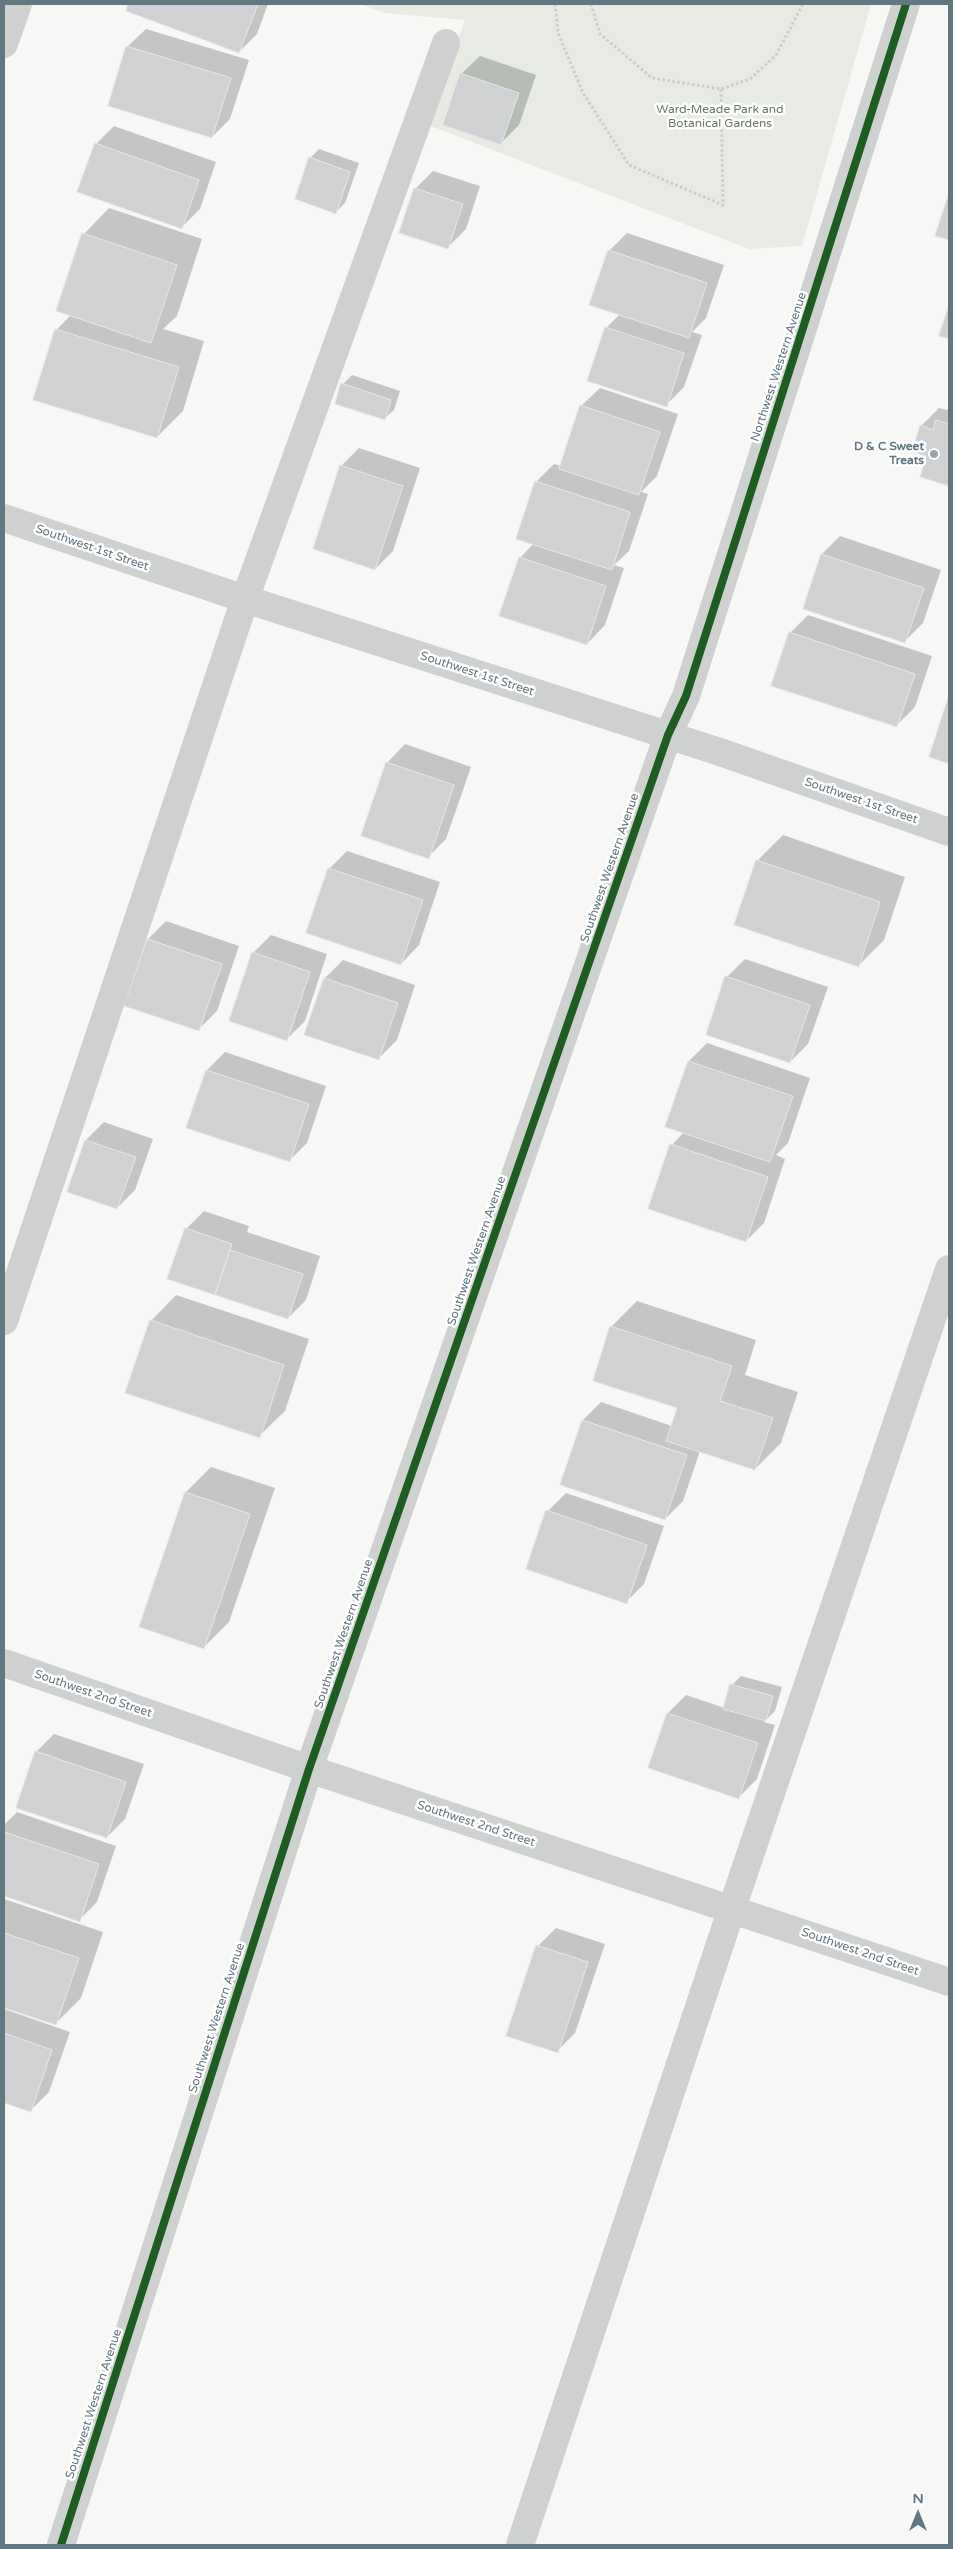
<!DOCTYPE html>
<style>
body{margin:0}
#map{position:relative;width:953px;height:2549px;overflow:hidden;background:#f7f7f6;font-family:"Varela Round",sans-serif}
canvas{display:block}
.frame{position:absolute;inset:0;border:5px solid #617782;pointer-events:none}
.north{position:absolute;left:893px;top:2489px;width:50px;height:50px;-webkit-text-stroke:4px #fff;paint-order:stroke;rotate:0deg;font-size:14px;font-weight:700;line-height:20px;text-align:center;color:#617782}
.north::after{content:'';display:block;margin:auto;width:18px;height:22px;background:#617782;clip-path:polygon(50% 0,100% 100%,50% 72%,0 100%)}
</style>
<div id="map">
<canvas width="953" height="2549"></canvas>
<div class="frame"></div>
<div class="north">N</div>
</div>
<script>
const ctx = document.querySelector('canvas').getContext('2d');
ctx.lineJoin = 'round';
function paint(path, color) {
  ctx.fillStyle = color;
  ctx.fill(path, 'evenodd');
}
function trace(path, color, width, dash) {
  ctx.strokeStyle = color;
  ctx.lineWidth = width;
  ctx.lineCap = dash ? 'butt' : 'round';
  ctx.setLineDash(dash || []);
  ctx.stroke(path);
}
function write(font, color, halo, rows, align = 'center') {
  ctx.font = font + ' "Varela Round",sans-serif';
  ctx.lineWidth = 5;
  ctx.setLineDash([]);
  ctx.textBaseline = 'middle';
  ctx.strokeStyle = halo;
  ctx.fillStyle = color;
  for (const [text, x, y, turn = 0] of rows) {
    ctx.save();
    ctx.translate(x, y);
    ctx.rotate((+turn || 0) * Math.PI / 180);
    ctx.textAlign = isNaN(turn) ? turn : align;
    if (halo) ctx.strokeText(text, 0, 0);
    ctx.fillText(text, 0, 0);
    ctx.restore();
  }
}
paint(new Path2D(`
 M361 4H871L802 246 749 249 428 125 465 20 384 13Z`), '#e7ebe4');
paint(new Path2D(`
 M130 4H268L257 34 239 52 127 10Z
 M146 29 249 60 230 119 212 137 127 47Z
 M480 56 536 75 519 125 501 143 461 74Z
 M114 126 216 162 200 209 182 227 96 144Z
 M319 149 359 163 345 203 336 212 310 158Z
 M433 171 480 186 466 229 448 247 415 189Z
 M109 208 202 239 177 316 163 329 204 341 183 411 157 437 56 330 71 315 84 234Z
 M627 233 724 265 706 318 692 332 702 335 684 387 666 405 606 328 620 314 609 251Z
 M352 375 400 391 394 410 384 419 343 384Z
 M600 388 678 414 657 476 641 492 648 494 629 551 614 565 624 568 605 625 587 644 520 558 534 543 536 482 554 464 562 466 581 406Z
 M939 408 947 410 949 408V485L921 477 928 455 921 426Z
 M359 448 420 468 393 551 375 569 341 466Z
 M840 536 941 570 923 623 905 641 822 554Z
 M808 615 932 656 915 707 897 725 790 633Z
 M949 699V762L930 756Z
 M405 744 471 767 446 839 428 857 387 763Z
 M783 835 905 877 884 940 858 966 757 861Z
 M347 851 440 882 419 945 401 964 329 869Z
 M166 921 239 946 217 1011 199 1029 126 1005 148 939Z
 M271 935 327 954 305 1021 287 1039 253 953Z
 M745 959 828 987 808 1044 790 1062 727 977Z
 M343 960 415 985 397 1040 379 1058 325 978Z
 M707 1043 810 1078 788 1143 776 1155 785 1159 764 1223 746 1241 672 1145 684 1132 667 1126 689 1061Z
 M225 1052 326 1086 307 1143 289 1161 207 1070Z
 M104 1122 153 1139 135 1190 117 1208 86 1140Z
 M204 1211 249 1226 247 1232 320 1256 306 1300 288 1318 186 1229Z
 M176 1295 309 1339 285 1411 259 1436 151 1321Z
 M637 1301 756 1340 745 1375 798 1392 781 1443 755 1469 700 1451 683 1501 665 1519 583 1420 601 1402 672 1426 678 1408 611 1327Z
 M211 1467 275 1488 229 1622 204 1647 186 1492Z
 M566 1493 664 1526 644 1584 626 1602 548 1511Z
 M741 1676 782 1687 775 1711 764 1722 775 1725 757 1779 738 1798 668 1713 686 1695 725 1708 732 1685Z
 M54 1734 144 1764 125 1819 107 1837 36 1752Z
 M17 1812 116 1846 97 1902 79 1920 4 1895V1825Z
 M4 1899 103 1932 81 1998 55 2024 4 2006Z
 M556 1928 605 1944 575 2033 557 2051 538 1946Z
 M4 2009 70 2032 49 2092 31 2110 4 2101Z`), '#0003');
const building = new Path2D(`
 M128 4H258L239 53 126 11Z
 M126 46 231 78 212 138 108 106Z
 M460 73 519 93 501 145 443 125Z
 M95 143 199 180 182 229 77 192Z
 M309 157 350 172 336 214 295 199Z
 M414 188 463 204 448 249 399 233Z
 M949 193V240L935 236Z
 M82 233 177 265 151 343 56 311Z
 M608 250 707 283 689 338 589 305Z
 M949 305V339L939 336Z
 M605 327 684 353 667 407 587 381Z
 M55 329 179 367 157 438 33 400Z
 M341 383 391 400 385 420 335 404Z
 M580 405 660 432 639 495 559 469Z
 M936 420 949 424V486L920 477 926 456 912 452 920 425 933 430Z
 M340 465 403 486 375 570 313 549Z
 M535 481 630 512 612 570 516 539Z
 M821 554 924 588 905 643 803 609Z
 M519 557 606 586 587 645 499 616Z
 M789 632 915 674 897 727 771 686Z
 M949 695V764L929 757Z
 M386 762 454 785 429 859 361 836Z
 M756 860 880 902 859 967 734 925Z
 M328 868 423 900 401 965 306 933Z
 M147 939 222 964 199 1031 124 1006Z
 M252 952 310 972 287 1041 229 1021Z
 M725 976 810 1005 790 1063 706 1035Z
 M324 978 398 1003 379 1060 304 1035Z
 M688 1061 793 1096 770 1162 665 1127Z
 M206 1070 309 1104 290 1162 186 1128Z
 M85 1140 136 1157 117 1209 67 1192Z
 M670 1144 768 1177 746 1242 648 1209Z
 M185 1228 232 1244 215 1295 167 1279Z
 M230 1250 303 1274 288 1319 215 1295Z
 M150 1320 284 1365 260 1438 125 1393Z
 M610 1326 732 1366 720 1401 773 1418 755 1470 666 1441 677 1408 593 1381Z
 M582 1420 687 1455 665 1520 560 1485Z
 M185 1492 250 1514 204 1649 139 1627Z
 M546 1510 647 1545 627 1604 526 1569Z
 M730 1684 773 1696 766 1721 723 1709Z
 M667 1713 758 1743 739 1799 648 1768Z
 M35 1751 126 1782 107 1838 16 1808Z
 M4 1832 99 1864 80 1922 4 1896Z
 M4 1933 79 1958 56 2025 4 2008Z
 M536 1945 588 1962 558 2053 506 2036Z
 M4 2033 52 2050 31 2112 4 2103Z`);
paint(building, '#cfd1d2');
trace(building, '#e6e6e6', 1);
trace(new Path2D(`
 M555 4 558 33 583 93 629 165 723 205 721 89
 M591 4 600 34 652 78 721 89 750 79 776 55 803 4`), '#cccece', 3, [2.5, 2.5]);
trace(new Path2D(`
 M4 44 18 4
 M4 518 245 599 720 752 949 832
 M4 1321 245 599 446 43
 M4 1663 309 1769 949 1982
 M61 2545 309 1769 668 735 686 696 906 4
 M520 2545 732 1908 949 1269`), '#cfd1d1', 28);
trace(new Path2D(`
 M61 2545 309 1769 668 735 686 696 906 4`), '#1b5e20', 8);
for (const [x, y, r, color] of [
 [934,454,5,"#96a4ab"]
]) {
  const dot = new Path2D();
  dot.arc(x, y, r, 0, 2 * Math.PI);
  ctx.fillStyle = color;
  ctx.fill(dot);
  trace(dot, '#fff', 2);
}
write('12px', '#677a61', '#fff', [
 ["Ward-Meade Park and",720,110],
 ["Botanical Gardens",720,124]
]);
write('12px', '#617782', '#fff', [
 ["Northwest Western Avenue",779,367,-72],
 ["Southwest 1st Street",92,548,19],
 ["Southwest 1st Street",477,674,18],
 ["Southwest 1st Street",861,801,19],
 ["Southwest Western Avenue",610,868,-71],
 ["Southwest Western Avenue",477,1251,-71],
 ["Southwest Western Avenue",344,1634,-71],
 ["Southwest 2nd Street",93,1694,19],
 ["Southwest 2nd Street",476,1824,18],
 ["Southwest 2nd Street",860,1952,19],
 ["Southwest Western Avenue",217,2018,-72],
 ["Southwest Western Avenue",94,2404,-72]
]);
write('bold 12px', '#617782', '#fff', [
 ["D & C Sweet",924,447],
 ["Treats",924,461]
], 'right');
</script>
